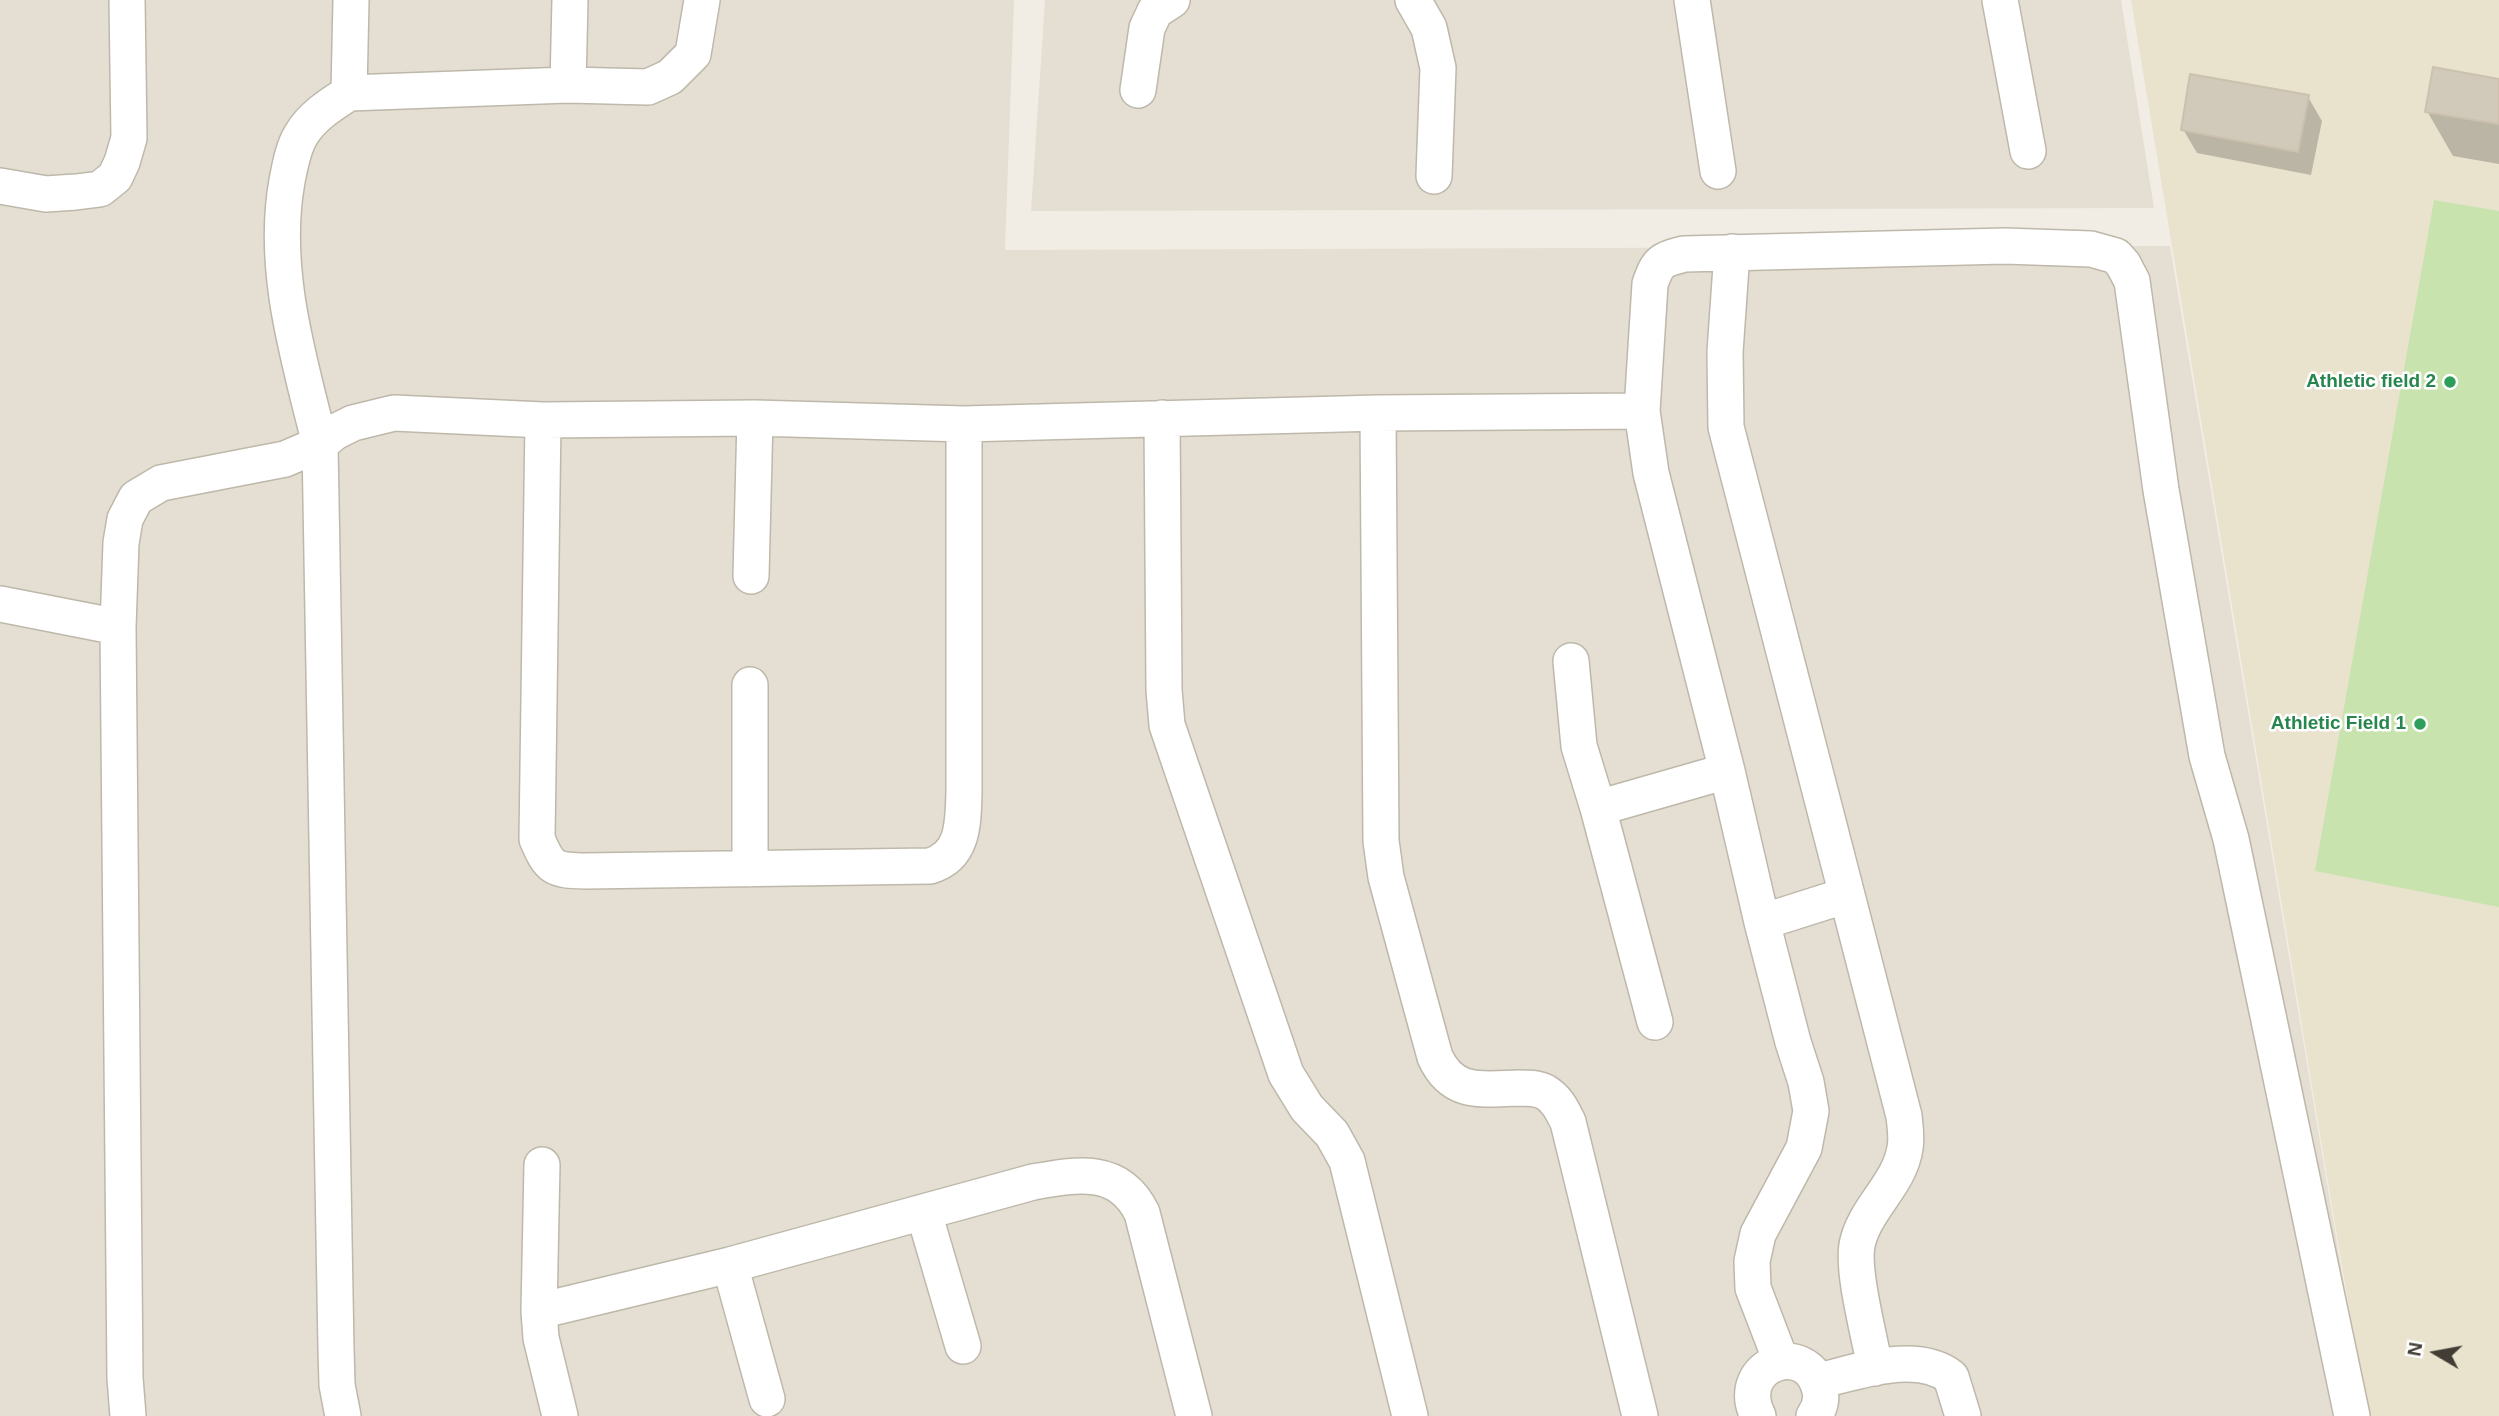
<!DOCTYPE html>
<style>
body{margin:0}
#map{position:relative;width:2499px;height:1416px;overflow:hidden;background:#f1ede4;font-family:Helvetica,sans-serif}
canvas{display:block}
.north{position:absolute;left:2401px;top:1318px;width:70px;height:70px;-webkit-text-stroke:5px #fff;paint-order:stroke;rotate:280deg;font-size:19px;font-weight:700;line-height:28px;text-align:center;color:#423d34}
.north::after{content:'';display:block;margin:auto;width:24px;height:32px;background:#423d34;clip-path:polygon(50% 0,100% 100%,50% 72%,0 100%)}
</style>
<div id="map">
<canvas width="2499" height="1416"></canvas>
<div class="north">N</div>
</div>
<script>
const ctx = document.querySelector('canvas').getContext('2d');
ctx.lineJoin = 'round';
function paint(path, color) {
  ctx.fillStyle = color;
  ctx.fill(path, 'evenodd');
}
function trace(path, color, width, dash) {
  ctx.strokeStyle = color;
  ctx.lineWidth = width;
  ctx.lineCap = dash ? 'butt' : 'round';
  ctx.setLineDash(dash || []);
  ctx.stroke(path);
}
function write(font, color, halo, rows, align = 'center') {
  ctx.font = font + ' Helvetica,sans-serif';
  ctx.lineWidth = 5;
  ctx.setLineDash([]);
  ctx.textBaseline = 'middle';
  ctx.strokeStyle = halo;
  ctx.fillStyle = color;
  for (const [text, x, y, turn = 0] of rows) {
    ctx.save();
    ctx.translate(x, y);
    ctx.rotate((+turn || 0) * Math.PI / 180);
    ctx.textAlign = isNaN(turn) ? turn : align;
    if (halo) ctx.strokeText(text, 0, 0);
    ctx.fillText(text, 0, 0);
    ctx.restore();
  }
}
paint(new Path2D(`
 M0 0H1014L1005 250 2170 246 2366 1416H0Z
 M1045 0H2121L2154 208 1031 211Z`), '#e4dfd2');
paint(new Path2D(`
 M2131 0H2499V1416H2367Z`), '#e9e3ce');
paint(new Path2D(`
 M2434 200 2499 211V907L2315 871Z`), '#c8e3ae');
paint(new Path2D(`
 M2499 80V164L2453 156 2427 111Z
 M2308 97 2322 121 2311 175 2197 153 2183 129Z`), '#0003');
const building = new Path2D(`
 M2433 67 2499 79V124L2425 112Z
 M2190 74 2309 95 2298 152 2181 130Z`);
paint(building, '#d1c9ba');
trace(building, '#ccc1ae', 2);
const minor = new Path2D(`
 M1413 0 1429 28 1438 68 1434 176
 M1692 0 1718 171
 M2000 0 2028 151
 M568 85 570 0
 M1138 90 1147 28 1155 11 1172 0
 M349 93 351 0
 M0 186 46 194 76 192 100 189 115 177 122 162 129 138 127 0
 M1732 252 1725 352 1726 427 1904 1116C1905 1126 1907 1138 1905 1148 1900 1184 1864 1209 1857 1245 1852 1273 1870 1338 1875 1368
 M1378 413 1381 841 1386 877 1435 1057C1453 1096 1482 1089 1519 1088 1527 1088 1537 1088 1545 1092 1557 1099 1562 1110 1568 1122L1640 1416
 M1162 418 1164 690 1167 725 1286 1074 1307 1108 1332 1134 1347 1161 1410 1416
 M543 420 537 839C550 869 553 870 585 871L930 866C964 856 963 823 964 792V424
 M751 576 755 418
 M0 604 118 627
 M1571 661 1579 746 1598 808 1655 1022
 M1598 808 1727 771
 M750 869V685
 M1762 922 1847 895
 M924 1213 963 1346
 M730 1265 767 1399
 M539 1311 542 1165
 M1781 1361 1753 1288 1752 1261 1758 1234 1804 1148 1811 1111 1806 1082 1793 1042 1762 922 1727 771 1651 473 1642 411 1650 284C1658 261 1661 260 1684 254L2005 246 2091 249 2116 256 2123 264 2132 281 2161 490 2207 756 2231 839 2352 1416
 M1818 1381C1858 1372 1916 1350 1951 1377L1963 1416
 M128 1416 125 1378 118 627 121 543 125 519 136 498 161 483 285 459 320 444 335 432 353 423 394 413 543 420 755 418 964 424 1378 413 1642 411
 M343 1416 337 1385 336 1349 320 444C299 359 271 269 287 181 290 166 293 148 301 135 312 116 332 104 349 93L568 85 648 87 670 77 693 54 702 0
 M560 1416 541 1338 539 1311 730 1265 1033 1182C1077 1174 1119 1166 1142 1213L1194 1416
 M1758 1416C1732 1364 1809 1337 1820 1391 1822 1400 1819 1409 1814 1416`);
trace(minor, '#beb8aa', 38);
trace(minor, '#fff', 35);
for (const [x, y, r, color] of [
 [2450,382,7,"#2e9e5b"],
 [2420,724,7,"#2e9e5b"]
]) {
  const dot = new Path2D();
  dot.arc(x, y, r, 0, 2 * Math.PI);
  ctx.fillStyle = color;
  ctx.fill(dot);
  trace(dot, '#fff', 2.5);
}
write('bold 19px', '#27864d', '#fff', [
 ["Athletic field 2",2436,382],
 ["Athletic Field 1",2406,724]
], 'right');
</script>
